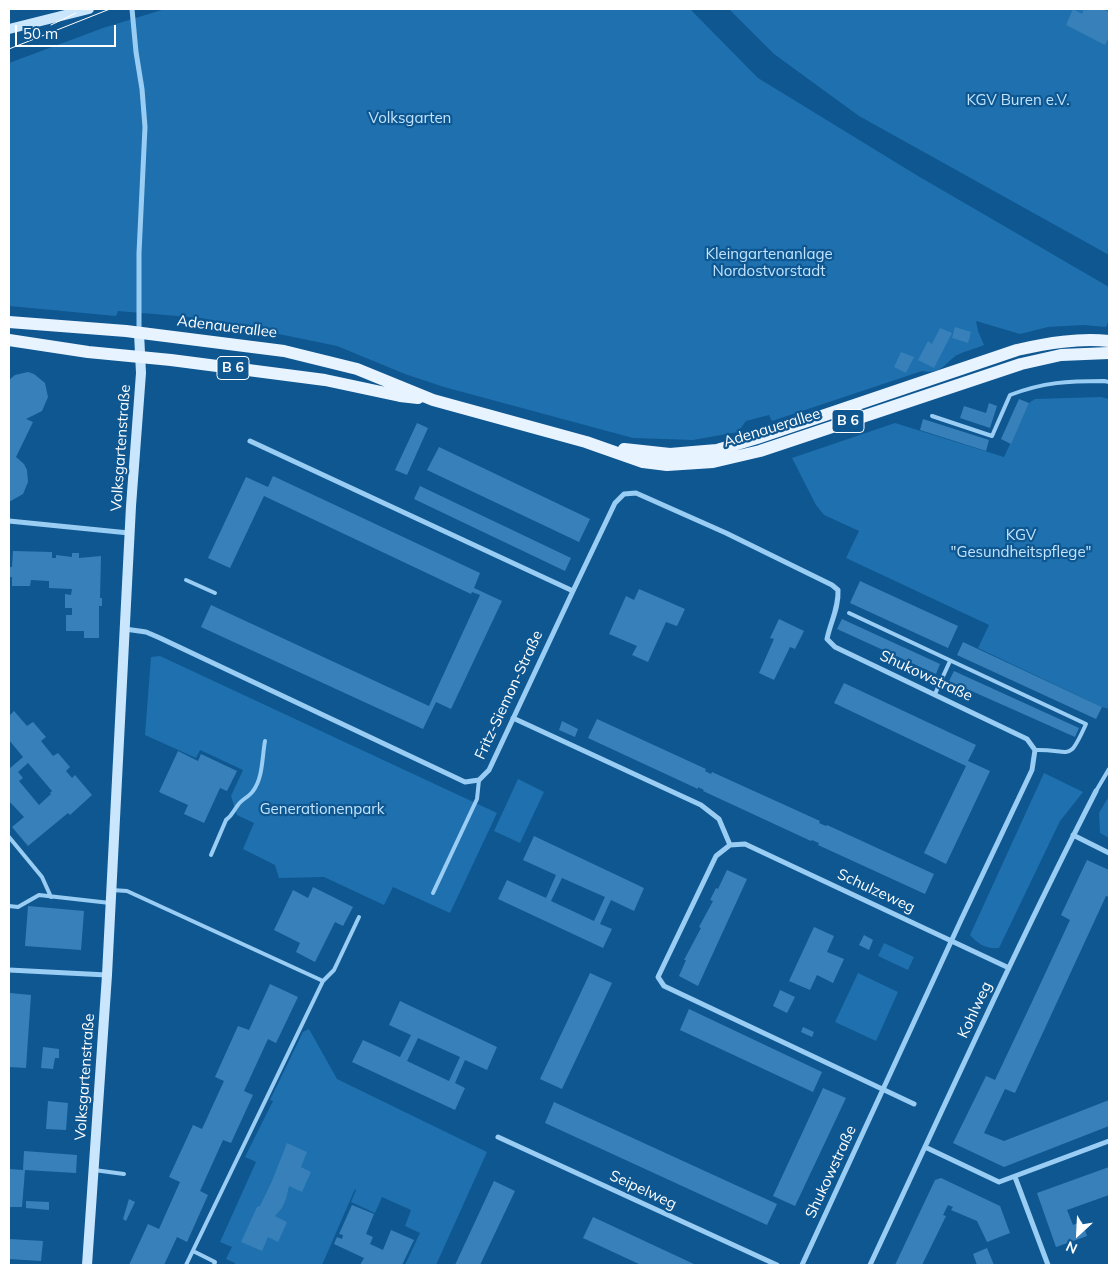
<!DOCTYPE html>
<meta charset="utf-8">
<style>
body{margin:0}
#map{position:relative;width:1118px;height:1274px;overflow:hidden;background:#0f5791;font-family:Mulish,sans-serif}
canvas{display:block}
.frame{position:absolute;inset:0;border:10px solid #fff;pointer-events:none}
.north{position:absolute;left:1053px;top:1209px;width:50px;height:50px;-webkit-text-stroke:4px #0f5791;paint-order:stroke;rotate:205deg;font-size:14px;font-weight:700;line-height:20px;text-align:center;color:#fff}
.north::after{content:'';display:block;margin:auto;width:18px;height:22px;background:#fff;clip-path:polygon(50% 0,100% 100%,50% 72%,0 100%)}
.scale{position:absolute;left:15px;top:25px;width:101px;height:22px;box-sizing:border-box;border:2px solid #fff;border-top:0;padding-left:6px;font-size:15px;line-height:18px;white-space:nowrap;color:#fff;-webkit-text-stroke:4px #0f5791;paint-order:stroke}
</style>
<div id="map">
<canvas width="1118" height="1274"></canvas>
<div class="frame"></div>
<div class="north">N</div>
<div class="scale">50 m</div>
</div>
<script>
const ctx = document.querySelector('canvas').getContext('2d');
ctx.lineJoin = 'round';
function paint(path, color) {
  ctx.fillStyle = color;
  ctx.fill(path, 'evenodd');
}
function trace(path, color, width, dash) {
  ctx.strokeStyle = color;
  ctx.lineWidth = width;
  ctx.lineCap = dash ? 'butt' : 'round';
  ctx.setLineDash(dash || []);
  ctx.stroke(path);
}
function write(font, color, halo, rows, align = 'center') {
  ctx.font = font + ' Mulish,sans-serif';
  ctx.lineWidth = 4.5;
  ctx.setLineDash([]);
  ctx.textBaseline = 'middle';
  ctx.strokeStyle = halo;
  ctx.fillStyle = color;
  for (const [text, x, y, turn = 0] of rows) {
    ctx.save();
    ctx.translate(x, y);
    ctx.rotate((+turn || 0) * Math.PI / 180);
    ctx.textAlign = isNaN(turn) ? turn : align;
    if (halo) ctx.strokeText(text, 0, 0);
    ctx.fillText(text, 0, 0);
    ctx.restore();
  }
}
paint(new Path2D(`
 M165 9H690L758 78 918 176 1109 287V320L1106 327 1084 325 1048 327 1020 334 976 321 978 331 984 345C975 349 965 351 957 355 945 363 941 375 922 371L772 421 769 415 746 421 738 432 693 440 633 438 444 387 405 374 337 346 201 318 118 311 116 316 9 306V63L103 28Z
 M729 9H1109V255L859 116 774 54Z
 M1101 397 1109 399V709L1102 707 978 648 989 625 846 558 859 531 824 515 816 505 792 458 895 423 1004 457 1029 403 1035 399Z
 M160 656 497 813 450 913 393 887 384 905 324 877 279 878 275 865 243 849 254 823 237 815 231 796 243 770 200 750 196 758 145 735 151 657Z
 M1044 773 1083 792 1060 821 999 948C986 949 979 945 970 935Z
 M518 779 544 792 520 843 494 831Z
 M1109 796V838L1100 833 1099 813Z
 M884 943 914 957 908 970 878 956Z
 M858 973 898 992 876 1041 835 1022Z
 M309 1029 337 1079 487 1152 436 1265H405L420 1233 405 1226 411 1210 382 1197 375 1213 351 1202 356 1190 355 1189 322 1265H234L235 1263 226 1259 232 1247 220 1242 256 1162 245 1157 273 1101 270 1100 303 1032Z`), '#1e70af');
paint(new Path2D(`
 M1073 9 1082 14 1084 9H1102L1109 12V37L1105 45 1066 25Z
 M955 327 971 332 968 343 952 338Z
 M940 328 952 333 934 368 918 360 928 341 932 344Z
 M901 352 914 357 906 373 894 367Z
 M28 372 34 374 45 383 48 397 42 411 26 419 33 422 16 457 24 464 27 470 28 482 23 494 9 502V380L15 375Z
 M1019 399 1029 403 1011 444 1001 439Z
 M989 403 997 406 990 428 960 418 964 406 986 413Z
 M923 419 989 440 986 451 920 430Z
 M417 423 428 428 407 475 395 470Z
 M439 447 590 519 579 542 427 470Z
 M273 476 480 573 474 588 502 601 451 709 436 702 423 729 201 627 211 605 429 706 480 595 472 592 471 594 264 496 230 568 208 558 246 477 268 487Z
 M420 486 571 558 565 571 414 499Z
 M13 551 52 552V558H56V555L72 557V553H79V558L101 556 100 598H102V606H99V638H84V631H66V615H72V608H65V594L71 595 72 589 49 588V581L31 580 30 586H12V577H10V567H12Z
 M860 581 958 626 948 648 850 603Z
 M639 589 685 609 677 626 666 622 648 662 632 655 637 646 609 634 626 596 634 600Z
 M779 619 804 631 795 649 790 647 774 680 759 673 774 639 770 638Z
 M842 619 940 664 936 674 837 629Z
 M963 642 1102 707 1096 719 957 655Z
 M954 671 1079 728 1075 737 949 681Z
 M844 683 976 745 968 761 990 771 946 864 924 853 966 766 834 703Z
 M14 711 27 726 33 722 46 737 41 741 53 756 58 753 70 767 66 771 72 778 75 775 92 795 70 815 68 813 28 846 12 827 24 817 9 801V769L23 757 9 740V716ZM28 763 52 791 50 793 51 794 39 805 19 781 23 778 18 772Z
 M597 719 706 769 705 771 711 774 712 772 820 821 819 823 826 826 827 825 934 874 925 894 818 845 819 843 812 840 811 841 703 791 704 790 698 787V789L588 738Z
 M562 721 578 729 575 737 559 730Z
 M178 751 198 761 201 754 237 771 227 791 220 788 204 823 184 814 188 805 159 792Z
 M534 836 644 888 634 911 611 900 600 924 612 929 603 948 498 899 507 880 546 898 556 875 523 860ZM562 878 605 897 594 921 551 901Z
 M1087 860 1109 870V897L1106 896 1015 1093 1005 1089 984 1133 1004 1141 1109 1100V1126L1004 1167 953 1143 986 1076 995 1080 1031 1004 1070 920 1061 915Z
 M727 870 747 879 698 986 679 976 686 960H684L701 928 699 927 713 901 710 900 716 888 718 889Z
 M313 887 353 907 343 926 335 922 315 962 296 952 300 943 274 930 293 890 308 898Z
 M28 906 84 911 81 950 25 946Z
 M814 927 834 936 827 952 844 959 833 983 817 975 810 990 789 981Z
 M864 935 873 940 869 950 859 945Z
 M590 973 612 983 562 1089 540 1079Z
 M270 984 298 997 276 1043 268 1039 244 1091 253 1095 231 1143 223 1140 200 1191 208 1195 187 1242 177 1237 164 1265H129L148 1224 159 1229 180 1182 169 1177 193 1125 202 1129 224 1081 215 1077 238 1026 249 1030Z
 M780 990 795 997 787 1013 773 1006Z
 M10 993 31 995 26 1068 9 1067Z
 M400 1001 497 1047 487 1070 465 1060 455 1083 465 1088 455 1110 352 1062 363 1040 400 1057 411 1035 389 1025ZM418 1038 460 1057 449 1081 407 1061Z
 M689 1009 822 1072 813 1092 680 1030Z
 M803 1027 814 1032 812 1037 801 1032Z
 M43 1047 59 1049V1058H55L53 1069 41 1068Z
 M823 1088 846 1098 795 1206 773 1196Z
 M48 1101 68 1103 66 1130 46 1129Z
 M554 1102 777 1204 767 1225 545 1123Z
 M287 1143 307 1152 301 1167 311 1172 302 1192 289 1186 286 1199 282 1208 275 1216 287 1222 278 1242 268 1237 262 1251 241 1242 257 1207 260 1206 272 1181Z
 M24 1151 77 1155 76 1173 25 1170 22 1207H9V1169L23 1170Z
 M1109 1167V1195L1067 1210 1073 1225 1082 1221 1087 1236 1056 1247 1037 1193Z
 M941 1178 1000 1206 1010 1233 987 1242 977 1221 951 1210 953 1207 948 1205 943 1215 946 1216 922 1265H895L935 1180Z
 M494 1181 515 1191 480 1265H455Z
 M129 1199 135 1202 126 1221 123 1219Z
 M26 1201 49 1202V1210L26 1208Z
 M352 1205 374 1214 366 1234 373 1237 370 1244 383 1250 391 1230 414 1240 402 1265H360L364 1258 334 1244 337 1237 342 1239 343 1235 339 1234Z
 M593 1217 606 1223 696 1265H641L583 1238Z
 M9 1239 43 1241 41 1261 9 1259Z
 M987 1248 994 1265H977L973 1254Z`), '#3880ba');
trace(new Path2D(`
 M932 416 992 436 1010 395C1044 382 1068 381 1104 381L1109 382
 M186 580 215 593
 M849 613 1086 724C1068 764 1072 749 1035 750
 M935 694 950 661
 M1096 791 1109 769
 M9 837 42 877 51 897
 M211 855 226 820C233 815 233 811 238 805 242 799 249 797 253 791 263 778 262 757 265 741
 M112 890 127 891 323 981
 M433 893 477 799 479 780
 M9 906 18 907 39 895 110 903
 M94 1170 124 1174
 M193 1251 215 1262 214 1265
 M186 1265 323 981 334 970 359 917`), '#9acdf3', 4);
trace(new Path2D(`
 M132 9 136 52 142 89 145 127 139 253V332
 M9 521 129 533
 M573 591 615 503 624 494 636 493 726 533 832 585 838 590C839 608 830 623 827 639L835 647 1027 739 1035 750 1032 770 961 920 802 1265
 M125 629 146 632 160 638 465 782 479 780 489 770 573 591 250 441
 M513 718 701 805 719 819 730 845
 M1073 835 1109 853
 M9 970 107 975
 M914 1104 664 986 658 977 716 856 730 845 745 844 1009 968
 M498 1137 777 1265
 M925 1147 999 1182 1109 1141
 M1015 1177 1048 1265
 M870 1265C944 1107 1016 947 1096 791`), '#9acdf3', 5);
trace(new Path2D(`
 M9 29 89 9
 M87 1265 107 975 131 506 141 373 139 333`), '#cae6fd', 10);
trace(new Path2D(`
 M9 322 126 331 284 351 357 369 433 400 586 442 643 462 667 465 713 462 760 451 1021 364 1061 355 1109 353
 M9 340 88 352 171 360 325 380 400 396 418 398
 M624 449 670 454 693 452 717 450 757 438 1017 350C1048 343 1078 338 1109 341`), '#e7f3ff', 12);
trace(new Path2D(`
 M51 25 76 13
 M9 49 110 9`), '#fff', 1);
for (const [x, y, w] of [
 [233,368,32],
 [848,421,32]
]) {
  const box = new Path2D();
  box.roundRect(x - w / 2, y - 11.5, w, 23, 4);
  ctx.fillStyle = '#0f5791';
  ctx.fill(box);
  trace(box, '#fff', 1);
}
write('bold 14px', '#fff', null, [
 ["B 6",233,368],
 ["B 6",848,421]
]);
write('15px', '#c2e4fe', '#0f5791', [
 ["KGV Buren e.V.",1018,100],
 ["Volksgarten",410,118],
 ["Kleingartenanlage",769,254],
 ["Nordostvorstadt",769,271],
 ["KGV",1021,535],
 ["\"Gesundheitspflege\"",1021,552],
 ["Generationenpark",322,809]
]);
write('15px', '#fff', '#0f5791', [
 ["Adenauerallee",227,327,7],
 ["Adenauerallee",772,428,-17],
 ["Volksgartenstraße",121,448,-86],
 ["Shukowstraße",926,676,25],
 ["Fritz-Siemon-Straße",509,695,-65],
 ["Schulzeweg",876,891,25],
 ["Kohlweg",975,1010,-65],
 ["Volksgartenstraße",85,1077,-86],
 ["Shukowstraße",831,1172,-65],
 ["Seipelweg",643,1190,25]
]);
</script>
